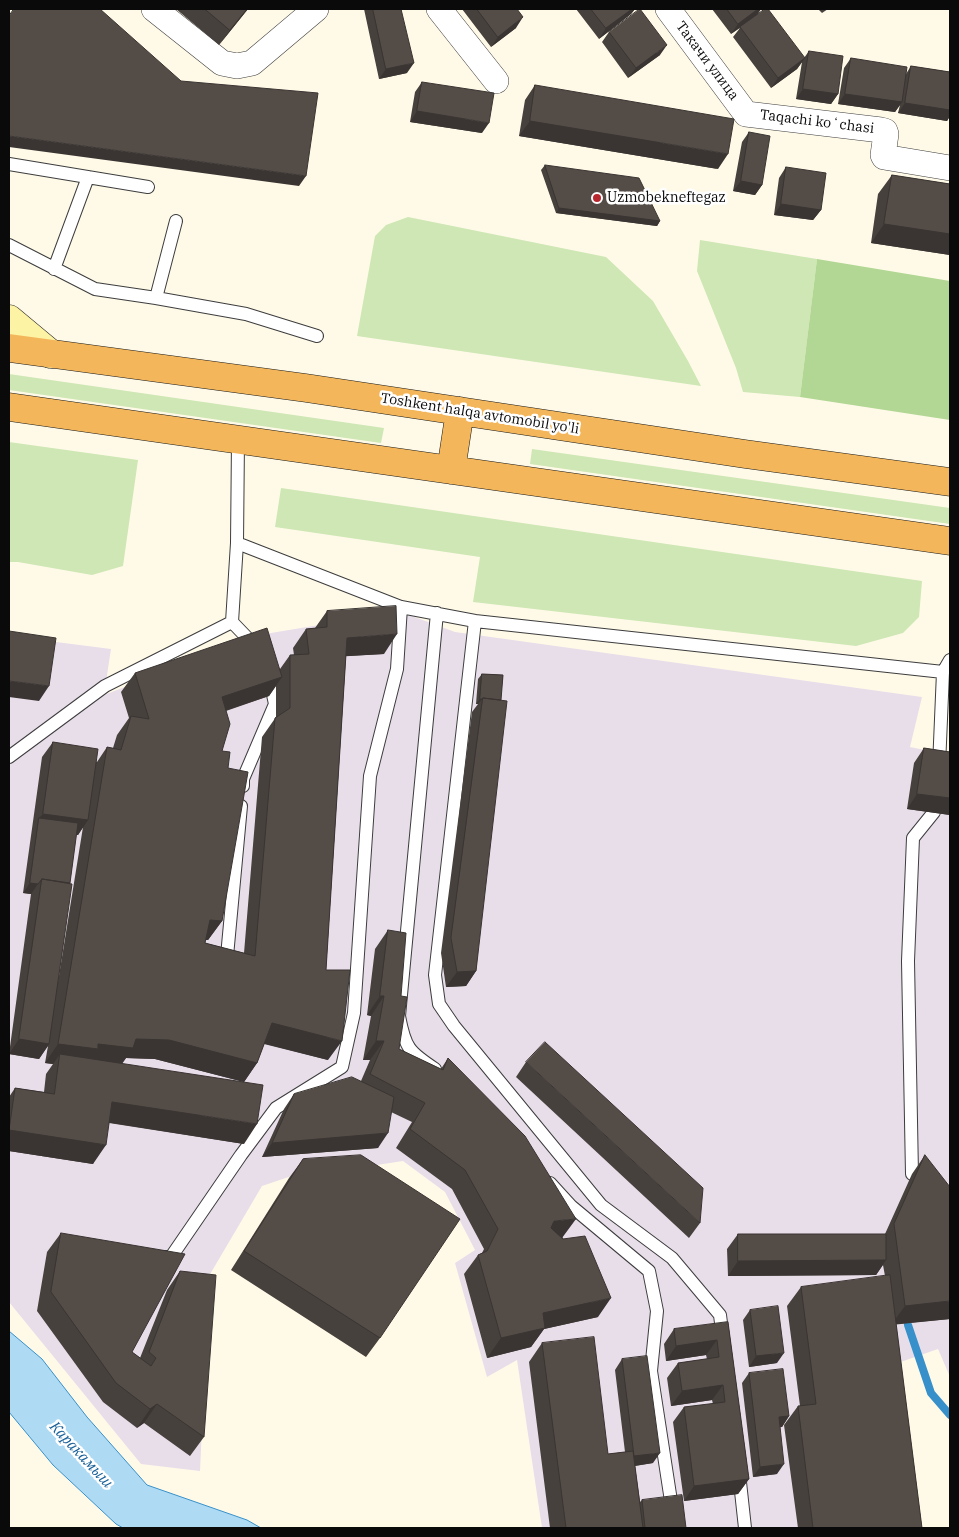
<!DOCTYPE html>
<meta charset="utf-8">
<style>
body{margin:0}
#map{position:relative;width:959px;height:1537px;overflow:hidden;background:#fffae8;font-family:"IBM Plex Serif",serif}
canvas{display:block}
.frame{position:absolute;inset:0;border:10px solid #0a0a0a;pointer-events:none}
</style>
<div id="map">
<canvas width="959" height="1537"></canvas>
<div class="frame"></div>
</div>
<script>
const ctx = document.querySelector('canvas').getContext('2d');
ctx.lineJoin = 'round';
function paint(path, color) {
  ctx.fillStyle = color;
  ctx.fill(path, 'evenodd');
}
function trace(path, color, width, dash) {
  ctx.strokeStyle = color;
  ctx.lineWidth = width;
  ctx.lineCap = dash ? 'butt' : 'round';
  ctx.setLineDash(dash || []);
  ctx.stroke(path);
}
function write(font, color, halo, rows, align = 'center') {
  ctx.font = font + ' "IBM Plex Serif",serif';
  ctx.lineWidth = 5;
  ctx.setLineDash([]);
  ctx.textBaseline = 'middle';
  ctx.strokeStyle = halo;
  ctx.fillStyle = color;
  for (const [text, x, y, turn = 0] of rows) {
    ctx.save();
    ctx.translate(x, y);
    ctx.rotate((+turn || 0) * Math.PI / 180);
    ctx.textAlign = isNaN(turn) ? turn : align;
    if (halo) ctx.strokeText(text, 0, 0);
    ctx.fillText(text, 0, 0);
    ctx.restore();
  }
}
paint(new Path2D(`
 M385 614 412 616 455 632 922 697 910 747 950 755V1377L938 1349 892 1365 914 1528H542L517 1360 487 1377 455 1263 475 1250 445 1192 403 1161 377 1165 345 1158 262 1186 209 1276 200 1471 141 1464 9 1302V636L111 649 104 695 259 635Z`), '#e8deea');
paint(new Path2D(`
 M408 217 606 257 653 301 688 361 701 386 357 336 375 236 386 225Z
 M700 240 817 259 800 397 743 392 736 368 697 271Z
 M9 374 384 428 381 443 9 390Z
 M9 442 138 460 123 566 92 575 18 562H9Z
 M532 449 950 508V524L530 464Z
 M281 488 922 581 919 617 903 633 856 646 473 602 480 557 275 527Z`), '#cee7b4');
paint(new Path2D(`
 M817 259 950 281V420L800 397Z`), '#b2d794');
const water = new Path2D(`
 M9 1331 42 1359 87 1417 147 1485 247 1520 261 1528H123L116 1524 53 1465 9 1412Z`);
paint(water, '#afdaf4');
trace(water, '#3790c9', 1);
trace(new Path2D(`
 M908 1325 931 1393 950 1415`), '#3790c9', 8);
const service = new Path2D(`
 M9 164 148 187
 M9 245 95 289 156 298 246 314 317 336
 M54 269 88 177
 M156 298 176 221
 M237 543 401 607 475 621 435 975 439 1004 454 1026 601 1205 672 1258 720 1315 723 1339
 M475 621 943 672
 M232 622 256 647
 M9 757 105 686 232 622 237 543 238 440
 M939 766 943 672 950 660
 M243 786V779L275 704 269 676
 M227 956 241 806
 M435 1069C409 1052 405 1048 399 1016L437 613
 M912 1174 908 961 913 838 934 812
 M550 1183 571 1206 649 1271 657 1311 651 1371 671 1501
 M163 1257H171L241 1155 276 1108 342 1067 354 1013 370 776 397 669 401 607
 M739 1473 745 1528`);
const minor = new Path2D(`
 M154 9 222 63 237 66 252 63 316 9
 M439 9 496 81
 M668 9 746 114 881 130 885 131 886 134 883 155 884 157 950 168`);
const secondary = new Path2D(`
 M9 319 51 354`);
const trunk = new Path2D(`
 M9 348 306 388 745 454 950 482
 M9 407 950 541
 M451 470 460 411`);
trace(service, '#3d3d3d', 14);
trace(minor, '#3d3d3d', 26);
trace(secondary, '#2c2c2c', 29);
trace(trunk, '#1b1b1b', 29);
trace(service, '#fff', 12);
trace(minor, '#fff', 25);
trace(secondary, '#fdf3a5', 28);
trace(trunk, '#f4b65a', 28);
paint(new Path2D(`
 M176 9H248L219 45Z
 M364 9H401L407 73 379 79Z
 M462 9H517L516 28 491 47Z
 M576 9H635L631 14 599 39Z
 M712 9H761L758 14 804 58 809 51 838 94 831 104 796 99 802 62 797 69 771 88 733 37 740 28 731 34Z
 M818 9H828L822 13Z
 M609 32 660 55 628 78 602 42Z
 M851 58 906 74 911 66 950 72V116L947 121 898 113 900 105 895 112 838 104 844 68Z
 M422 82 482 133 410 122 415 92Z
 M535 85 718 169 519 136 525 100Z
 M749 132 762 185 755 195 733 191 742 142Z
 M545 165 660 221 657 226 556 213 541 170Z
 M786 167 821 210 813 220 774 215 779 178Z
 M892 175 950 184V255L871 243 878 194Z
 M327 611 384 654 346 656 326 970 328 1060 264 1044 257 1063 244 1082 155 1059 126 1058 122 1064 244 1144 109 1123 93 1164 9 1151V1097L15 1088 44 1092 46 1074 53 1064 45 1063 48 1046 39 1059 9 1054 31 894 23 893 42 757 53 742 97 762 107 747 113 748 117 735 129 718 121 692 135 673 280 669 290 655H294L293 648 306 629 315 628ZM276 686V717L262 737 244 953 205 943V940H208L222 921 228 768 222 751 226 711 269 696ZM83 827 58 982 70 883 76 835H78Z
 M482 674 503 675 476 971 466 986 446 987 441 953 472 712 478 704H476L478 679Z
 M924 748 950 752V815L907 809 914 763Z
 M388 930 401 996 399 1049 441 1069 448 1058 563 1238 598 1317 544 1329 531 1347 487 1358 464 1274 478 1255 482 1253 484 1249 452 1189 396 1148 412 1122 391 1112 378 1148 262 1157 284 1109 294 1094 361 1081 370 1060H363L371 1016 367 1015 375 949Z
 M526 1062 700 1223 689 1238 516 1077Z
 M925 1155 950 1319 896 1324 922 1528H798L784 1425 798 1406H800L787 1306 801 1287 885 1276 883 1265 876 1275 728 1276 727 1249 738 1234H885L912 1174Z
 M303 1159 380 1338 366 1357 231 1270 289 1178Z
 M61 1233 132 1352 140 1358 167 1290 180 1271 204 1437 190 1456 144 1423 137 1428 103 1402 37 1311 47 1252Z
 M750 1310 777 1363 749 1367 743 1320Z
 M728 1322 749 1479 738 1494 684 1501 673 1422 684 1407 713 1404 712 1400 671 1406 667 1378 678 1363 707 1359 706 1355 666 1361 664 1344 674 1329Z
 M542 1343 608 1454 625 1452 615 1370 622 1359 653 1463 635 1466 640 1502 642 1500 686 1528H550L529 1362Z
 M749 1373 789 1416 782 1427H780L777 1474 753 1477 742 1383Z`), '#47413d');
paint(new Path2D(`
 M247 9H248L219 45 230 30Z
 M632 9H635L631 14 599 39 606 28Z
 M758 9H761L757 14 731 34 738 24Z
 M523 17 516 28 491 47 498 37Z
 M667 45 660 55 628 78 636 68Z
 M805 58 797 69 771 88 778 78Z
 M414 63 407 73 379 79 386 69Z
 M803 89 838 94 831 104 796 99Z
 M845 94 902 102 895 112 838 104Z
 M905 103 950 110V116L947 121 898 113Z
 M417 111 489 123 482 133 410 122Z
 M530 121 728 154 718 169 519 136Z
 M9 136 306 176 299 186 9 147Z
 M741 181 762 185 755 195 733 191Z
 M781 204 821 210 813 220 774 215Z
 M559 208 660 221 657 226 556 213Z
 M884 224 950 234V255L871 243Z
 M397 634 384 654 333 657 347 638Z
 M282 677 269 696 209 716 222 697Z
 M9 681 49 686 39 701 9 697Z
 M480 699H482L478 704H476Z
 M917 794 950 798V815L907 809Z
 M43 814 88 820 78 835 38 829 39 818Z
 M30 883 38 884 31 894 23 893Z
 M210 920 222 921 208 940H196Z
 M476 971 466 986 446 987 457 972Z
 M380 996H384L371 1016 367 1015Z
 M272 1023 342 1041 328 1060 258 1042Z
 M19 1039 49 1044 39 1059 9 1054Z
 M136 1039 169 1040 257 1063 244 1082 155 1059 126 1058 119 1067 60 1054 53 1064 45 1063 58 1044H98Z
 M376 1041H384L370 1060H363Z
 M112 1102 257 1124 244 1144 99 1121Z
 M9 1130 106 1145 93 1164 9 1151Z
 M388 1133 378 1148 262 1157 272 1143Z
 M576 1219 562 1238 541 1240 554 1221Z
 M886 1260 876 1275 728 1276 738 1261Z
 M611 1298 598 1317 544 1329 531 1347 487 1358 501 1338 543 1313Z
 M950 1301V1319L891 1325 905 1306Z
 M717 1340 706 1355 666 1361 676 1346Z
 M784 1353 777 1363 749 1367 756 1356Z
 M723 1385 712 1400 671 1406 682 1391Z
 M157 1404 144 1423 137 1428 150 1409Z
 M789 1416 782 1427 772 1428 779 1417Z
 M660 1453 653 1463 627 1467 634 1456Z
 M784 1464 777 1474 753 1477 760 1467Z
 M749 1479 738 1494 684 1501 694 1486Z`), '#3a3532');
const building = new Path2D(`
 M14 9H100L181 81 318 93 306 176 9 136V16Z
 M205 9H247L230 30Z
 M373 9H401L414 63 386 69Z
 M477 9H517L523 17 498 37Z
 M591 9H632L606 28Z
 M640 9 667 45 636 68 609 32Z
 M727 9H758L738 24Z
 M765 9H768L805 58 778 78 740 27Z
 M809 51 843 56 838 94 803 89Z
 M851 58 907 67 902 102 845 94Z
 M911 66 950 72V110L905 103Z
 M422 82 494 93 489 123 417 111Z
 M535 85 734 119 728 154 530 121Z
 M749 132 770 136 762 185 741 181Z
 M545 165 639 178 660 221 559 208Z
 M786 167 826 173 821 210 781 204Z
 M892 175 950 184V234L884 224Z
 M396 606 397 634 347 638 326 970H350L342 1041 272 1023 257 1063 169 1040 136 1039 133 1048 98 1044V1049L58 1044 107 747 121 750 131 716 149 719 135 673 267 628 282 677 222 697 230 724 222 751 230 752 228 768 248 772 222 921 210 920 205 943 255 956 275 718 290 708V655L309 654 306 629 327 627V611Z
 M9 631 56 638 49 686 9 681Z
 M482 674 503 675 501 700 483 698 482 699H480Z
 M483 698 507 701 476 971 457 972 451 938Z
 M53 742 98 749 88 820 43 814Z
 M924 748 950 752V798L917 794Z
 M39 818 78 823 70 883 42 879 38 884 30 883Z
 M42 879 72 884 49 1044 19 1039Z
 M388 930 406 933 401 996 407 997 399 1049 443 1070 448 1058 525 1136 576 1219 554 1221 551 1228 563 1239 585 1236 611 1298 543 1313 545 1328 501 1338 478 1255 487 1251 498 1229 465 1170 410 1129 425 1103 370 1074 384 1041H376L384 996H380Z
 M545 1042 703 1188 700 1223 526 1062Z
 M60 1054 263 1085 257 1124 112 1102 106 1145 9 1130 15 1088 54 1094Z
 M352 1077 394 1097 388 1133 272 1143 294 1094Z
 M361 1155 460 1219 380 1338 244 1251 303 1159Z
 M925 1155 950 1187V1301L905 1306 894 1224Z
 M61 1233 185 1254 132 1352 151 1366 156 1358 149 1352 180 1271 216 1275 204 1437 157 1404 150 1409 116 1383 51 1292Z
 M738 1234H886V1260L738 1261Z
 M890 1275 922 1528H813L798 1406 816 1404 801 1287Z
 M778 1306 784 1353 756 1356 750 1310Z
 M728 1322 749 1479 694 1486 684 1407 725 1402 723 1385 682 1391 678 1363 719 1357 717 1340 676 1346 674 1329Z
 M594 1337 608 1454 633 1451 643 1528H566L542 1343Z
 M647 1356 660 1453 634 1456 622 1359Z
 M783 1369 789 1416 779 1417 784 1464 760 1467 749 1373Z
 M682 1495 686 1528H645L642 1500Z`);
paint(building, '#534c47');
trace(building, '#3a3532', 1);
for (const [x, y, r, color] of [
 [597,198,5,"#b6272e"]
]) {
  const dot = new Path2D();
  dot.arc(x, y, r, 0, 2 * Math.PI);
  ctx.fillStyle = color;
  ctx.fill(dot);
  trace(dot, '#fff', 2);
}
write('14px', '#0a0a0a', '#fff', [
 ["Такачи улица",707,61,53],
 ["Taqachi koʻchasi",817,122,7],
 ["Toshkent halqa avtomobil yo'li",480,414,9]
]);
write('14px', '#0a0a0a', '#fff', [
 ["Uzmobekneftegaz",607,198]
], 'left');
write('italic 15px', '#186098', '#fff', [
 ["Каракамыш",81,1455,47]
]);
</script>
